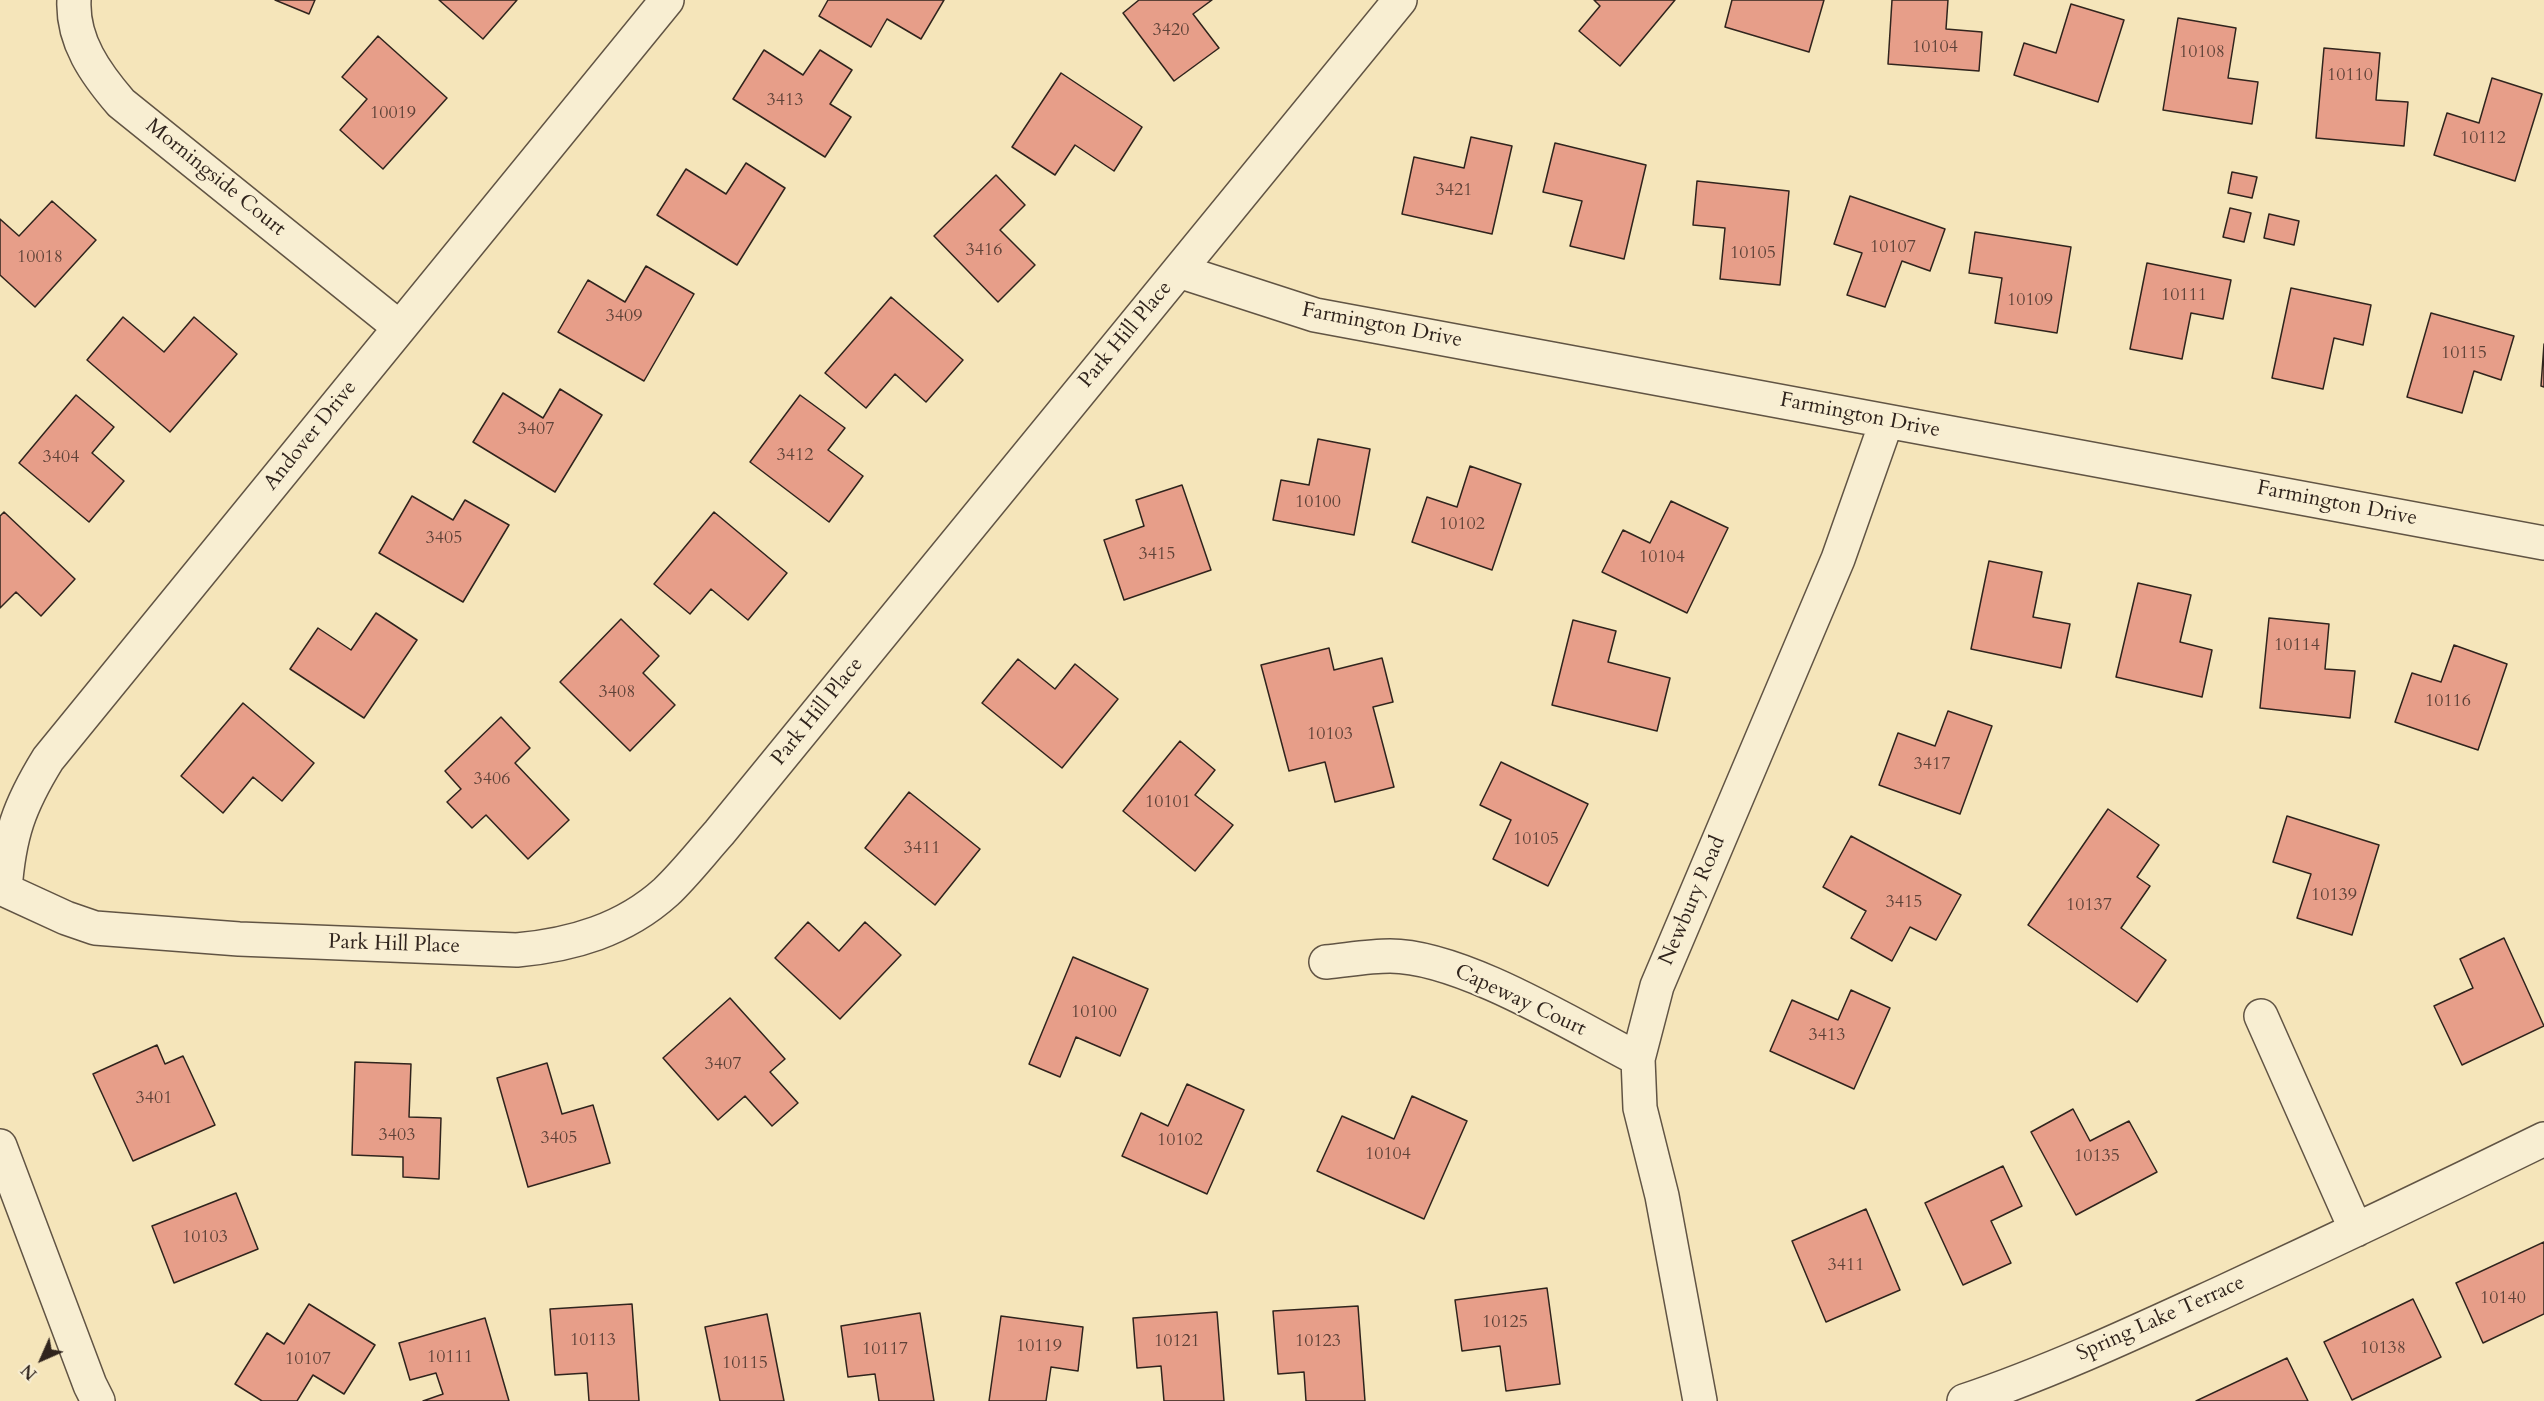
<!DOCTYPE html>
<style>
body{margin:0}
#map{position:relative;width:2544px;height:1401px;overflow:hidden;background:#f5e5ba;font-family:Cardo,serif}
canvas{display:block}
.north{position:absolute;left:12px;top:1329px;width:60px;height:60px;-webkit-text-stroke:4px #f8eed2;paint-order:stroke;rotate:225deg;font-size:16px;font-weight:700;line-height:24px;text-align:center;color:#30241d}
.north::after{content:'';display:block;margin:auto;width:21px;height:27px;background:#30241d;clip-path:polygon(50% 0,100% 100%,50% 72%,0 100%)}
</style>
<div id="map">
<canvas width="2544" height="1401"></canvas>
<div class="north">N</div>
</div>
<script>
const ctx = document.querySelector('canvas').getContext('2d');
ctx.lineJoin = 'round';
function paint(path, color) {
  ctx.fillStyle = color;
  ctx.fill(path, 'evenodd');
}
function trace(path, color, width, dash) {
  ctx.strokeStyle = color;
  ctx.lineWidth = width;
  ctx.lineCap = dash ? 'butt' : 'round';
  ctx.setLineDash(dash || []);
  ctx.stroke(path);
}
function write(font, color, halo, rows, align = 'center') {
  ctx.font = font + ' Cardo,serif';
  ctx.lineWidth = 4.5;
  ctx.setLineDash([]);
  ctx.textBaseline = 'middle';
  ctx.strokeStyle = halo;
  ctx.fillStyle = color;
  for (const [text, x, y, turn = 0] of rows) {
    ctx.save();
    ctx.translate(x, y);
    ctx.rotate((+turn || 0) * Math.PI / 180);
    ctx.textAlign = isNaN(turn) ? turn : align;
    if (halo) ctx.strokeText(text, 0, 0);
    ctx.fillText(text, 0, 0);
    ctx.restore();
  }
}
const building = new Path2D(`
 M275 0H315L309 14Z
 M439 0H517L483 39Z
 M828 0H944L921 39 887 19 871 47 819 16Z
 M1139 0H1212L1193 14 1219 48 1174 81 1123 13Z
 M1594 0H1675L1620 66 1579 31 1600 6Z
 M1732 0H1824L1809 52 1725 27Z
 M1892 0H1948L1946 29 1982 32 1979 71 1888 64Z
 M2071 4 2124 20 2098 102 2014 75 2024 43 2056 53Z
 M2178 18 2236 28 2228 78 2258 82 2252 124 2163 110Z
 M378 36 447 98 383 169 340 130 367 99 342 77Z
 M2324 48 2380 53 2376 100 2408 102 2404 146 2316 138Z
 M764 50 803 75 820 50 852 70 830 104 851 117 825 157 733 99Z
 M1061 73 1142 127 1114 171 1075 145 1055 175 1012 147Z
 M2492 78 2542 94 2515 181 2434 155 2447 113 2479 123Z
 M1471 137 1512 146 1492 234 1402 214 1414 157 1464 168Z
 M1555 143 1646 165 1624 259 1570 246 1582 201 1543 192Z
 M746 163 785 188 737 265 657 215 686 169 726 194Z
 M2232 172 2257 177 2252 198 2228 193Z
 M996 175 1025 205 1000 230 1035 265 998 302 934 236Z
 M1697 181 1789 191 1780 285 1720 279 1725 228 1693 225Z
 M1850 196 1945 229 1930 271 1902 261 1885 307 1847 295 1862 253 1834 244Z
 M52 201 96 240 35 307 0 275V219L19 236Z
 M2230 208 2251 213 2244 242 2223 237Z
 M2269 214 2299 221 2294 245 2264 238Z
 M1975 232 2071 247 2057 333 1995 323 2002 278 1969 273Z
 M2147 263 2231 280 2223 319 2191 313 2182 359 2130 349Z
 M646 266 694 294 644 381 558 332 588 280 625 302Z
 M2291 288 2371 305 2363 345 2334 338 2323 389 2272 378Z
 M891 297 963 360 926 402 895 374 866 408 825 373Z
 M2431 313 2514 336 2501 380 2474 371 2462 413 2407 397Z
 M123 317 164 352 194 317 237 354 170 432 87 360Z
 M2544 344V387L2541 386Z
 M560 389 602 415 555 492 473 442 503 393 543 418Z
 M76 395 114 427 92 453 124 481 89 522 19 463Z
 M800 395 845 428 828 450 863 476 829 522 750 462Z
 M1318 439 1370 449 1354 535 1273 520 1281 480 1309 485Z
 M1470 466 1521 484 1492 570 1412 542 1427 497 1457 507Z
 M1182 485 1211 570 1124 600 1104 540 1144 526 1136 500Z
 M412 496 453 520 465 500 509 525 463 602 379 553Z
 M1671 501 1728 528 1687 613 1602 572 1623 530 1650 543Z
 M4 512 75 579 41 616 16 592 0 608V516Z
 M714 512 787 573 748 620 711 589 690 614 654 584Z
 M1989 561 2042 572 2033 617 2070 624 2061 668 1971 649Z
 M2138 583 2191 595 2180 642 2212 650 2202 697 2116 677Z
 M376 613 417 640 364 718 290 669 318 628 351 650Z
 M2269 618 2329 624 2325 669 2355 671 2350 718 2260 708Z
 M621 619 659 656 643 673 675 705 630 751 560 682Z
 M1573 620 1616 631 1608 662 1670 678 1657 731 1552 705Z
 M2454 645 2507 664 2478 750 2395 722 2412 673 2441 682Z
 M1329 648 1334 670 1382 658 1393 702 1373 707 1394 787 1335 802 1325 762 1289 771 1261 665Z
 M1018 659 1055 689 1075 664 1118 699 1062 768 982 703Z
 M243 703 314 763 282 801 253 777 223 813 181 776Z
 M1948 711 1992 726 1960 814 1879 785 1898 733 1935 746Z
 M501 717 530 748 515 763 569 820 528 859 486 815 472 828 447 802 461 789 445 771Z
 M1180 741 1215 770 1195 795 1233 825 1195 871 1123 811Z
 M1501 762 1588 804 1548 886 1493 859 1511 820 1480 805Z
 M909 792 980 849 935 905 865 848Z
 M2108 809 2159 845 2137 877 2150 886 2121 928 2166 960 2137 1002 2028 925Z
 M2287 816 2379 845 2352 935 2297 918 2311 874 2273 862Z
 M1851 836 1961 895 1936 940 1910 927 1892 961 1851 938 1866 911 1823 887Z
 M808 922 839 951 865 922 901 955 840 1019 775 958Z
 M2504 938 2544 1026 2462 1065 2434 1006 2473 988 2460 959Z
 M1073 957 1148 989 1120 1056 1076 1037 1060 1077 1029 1064Z
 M1851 990 1890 1008 1854 1089 1770 1051 1792 1000 1838 1020Z
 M730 998 785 1059 770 1072 798 1103 772 1126 745 1096 718 1120 663 1058Z
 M157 1045 165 1064 183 1056 215 1125 133 1161 93 1074Z
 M355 1062 411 1064 409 1117 441 1118 439 1179 403 1177V1157L352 1155Z
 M547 1063 562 1114 593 1105 610 1163 528 1187 497 1078Z
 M1187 1084 1244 1110 1207 1194 1122 1156 1141 1113 1168 1126Z
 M1412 1096 1467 1121 1424 1219 1317 1171 1342 1116 1394 1139Z
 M2073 1109 2090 1141 2129 1121 2157 1172 2076 1215 2031 1132Z
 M2003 1166 2022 1206 1991 1221 2011 1263 1963 1285 1925 1203Z
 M236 1193 258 1249 174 1283 152 1226Z
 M1866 1209 1900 1290 1826 1322 1792 1241Z
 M2544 1242V1314L2483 1343 2456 1283Z
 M1547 1288 1560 1384 1506 1391 1500 1346 1462 1351 1455 1300Z
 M2413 1299 2441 1357 2352 1400 2324 1342Z
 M309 1304 375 1345 344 1394 313 1375 297 1401H262L235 1384 267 1333 284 1344Z
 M632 1304 639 1401H589L587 1373 555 1375 550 1309Z
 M1358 1306 1365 1401H1306L1304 1372 1278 1374 1273 1311Z
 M1217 1312 1224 1401H1164L1161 1366 1137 1368 1133 1318Z
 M920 1313 934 1401H879L875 1374 848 1377 841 1326Z
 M767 1314 784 1401H720L705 1327Z
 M1001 1316 1083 1327 1078 1371 1051 1367 1046 1401H989Z
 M485 1318 509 1401H423L443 1394 436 1373 410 1380 399 1343Z
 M2287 1358 2308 1401H2196Z`);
paint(building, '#e79e89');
trace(building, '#30241d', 1.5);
const minor = new Path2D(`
 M74 0C72 41 96 74 121 103L399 327
 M1179 271 1315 315 2544 543
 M5 890 66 918 95 928 239 939 517 950C572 945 624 930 666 892 685 874 702 852 719 833L1400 0
 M5 890C9 835 19 806 48 759L667 0
 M1326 962C1347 960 1369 956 1390 956 1461 956 1574 1026 1638 1059
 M2261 1016 2356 1230
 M0 1146 90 1385 98 1401
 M1700 1401 1662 1196 1640 1108 1638 1059 1657 986 1838 559 1886 423
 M1964 1401C2053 1371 2138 1331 2223 1292 2331 1242 2438 1191 2544 1139`);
trace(minor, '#615444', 36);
trace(minor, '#f8eed2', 33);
write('18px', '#5e4238', null, [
 ["3420",1171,31],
 ["10104",1935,48],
 ["10108",2202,53],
 ["10110",2350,76],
 ["3413",785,101],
 ["10019",393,114],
 ["10112",2483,139],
 ["3421",1454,191],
 ["10107",1893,248],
 ["3416",984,251],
 ["10105",1753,254],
 ["10018",40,258],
 ["10111",2184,296],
 ["10109",2030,301],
 ["3409",624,317],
 ["10115",2464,354],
 ["3407",536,430],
 ["3412",795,456],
 ["3404",61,458],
 ["10100",1318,503],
 ["10102",1462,525],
 ["3405",444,539],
 ["3415",1157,555],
 ["10104",1662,558],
 ["10114",2297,646],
 ["3408",617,693],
 ["10116",2448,702],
 ["10103",1330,735],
 ["3417",1932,765],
 ["3406",492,780],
 ["10101",1168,803],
 ["10105",1536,840],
 ["3411",922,849],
 ["10139",2334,896],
 ["3415",1904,903],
 ["10137",2089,906],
 ["10100",1094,1013],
 ["3413",1827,1036],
 ["3407",723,1065],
 ["3401",154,1099],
 ["3403",397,1136],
 ["3405",559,1139],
 ["10102",1180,1141],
 ["10104",1388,1155],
 ["10135",2097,1157],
 ["10103",205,1238],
 ["3411",1846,1266],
 ["10140",2503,1299],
 ["10125",1505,1323],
 ["10113",593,1341],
 ["10121",1177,1342],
 ["10123",1318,1342],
 ["10119",1039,1347],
 ["10138",2383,1349],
 ["10117",885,1350],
 ["10111",450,1358],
 ["10107",308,1360],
 ["10115",745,1364]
]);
write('21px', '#30241d', '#f8eed2', [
 ["Morningside Court",215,178,39],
 ["Farmington Drive",1382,326,11],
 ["Park Hill Place",1126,335,-50],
 ["Farmington Drive",1860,416,11],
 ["Andover Drive",311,436,-51],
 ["Farmington Drive",2337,504,11],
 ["Park Hill Place",818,712,-51],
 ["Newbury Road",1693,901,-67],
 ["Park Hill Place",394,945,2],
 ["Capeway Court",1520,1001,25],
 ["Spring Lake Terrace",2161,1319,-24]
]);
</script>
